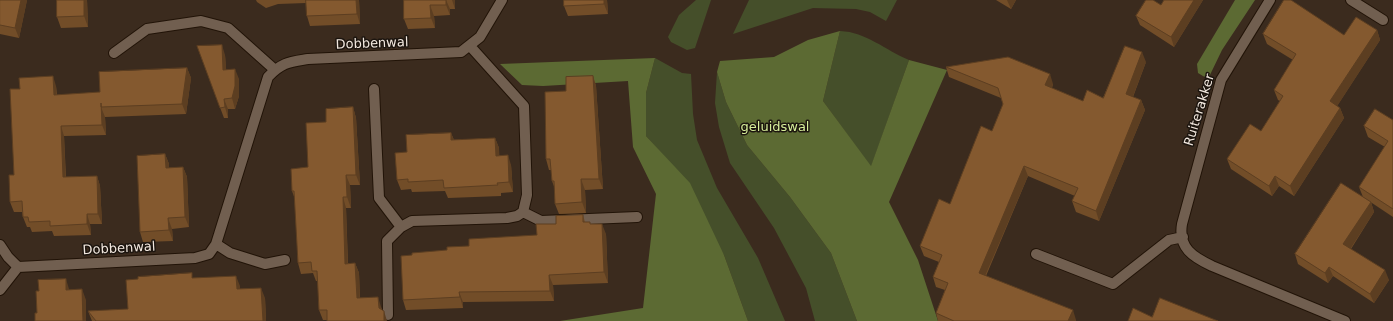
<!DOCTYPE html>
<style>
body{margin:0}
canvas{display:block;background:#3b2b1e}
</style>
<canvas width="1393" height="321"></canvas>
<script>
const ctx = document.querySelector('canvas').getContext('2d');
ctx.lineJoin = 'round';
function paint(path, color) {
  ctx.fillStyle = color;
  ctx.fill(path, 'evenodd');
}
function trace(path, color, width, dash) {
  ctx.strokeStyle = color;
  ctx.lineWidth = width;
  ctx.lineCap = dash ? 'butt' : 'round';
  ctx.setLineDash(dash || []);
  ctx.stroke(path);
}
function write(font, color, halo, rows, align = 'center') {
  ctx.font = font + ' "DejaVu Sans",sans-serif';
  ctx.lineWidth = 3;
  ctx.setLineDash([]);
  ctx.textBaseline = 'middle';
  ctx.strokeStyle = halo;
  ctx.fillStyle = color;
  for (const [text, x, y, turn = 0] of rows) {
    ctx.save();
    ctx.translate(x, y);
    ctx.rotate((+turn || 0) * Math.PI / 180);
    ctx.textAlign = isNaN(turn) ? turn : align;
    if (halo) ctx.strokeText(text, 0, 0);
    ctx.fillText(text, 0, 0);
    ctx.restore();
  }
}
paint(new Path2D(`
 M696 0H711L695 48 687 50 671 42 668 37 679 15Z
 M749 0H897L886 21 870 12 856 9 813 8 733 34Z
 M840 31C866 32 885 50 909 60L871 167 823 101Z
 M655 58 682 73 691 74 693 114 697 140 717 188 758 258 785 321H748L724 255 666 158 646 136V93Z
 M717 72 726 102 747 145 790 197 831 253 857 321H815L806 288 774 228 730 163 719 127 715 103Z`), '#454f2a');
paint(new Path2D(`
 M1235 0H1255L1222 50 1208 79 1198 73 1197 64Z
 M840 31 823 101 871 166 909 60 947 70 889 202 918 260 938 321H857L831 253 790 197 747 145 726 102 717 72 720 61 774 57 808 40Z
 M655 58 646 93V136L690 183 724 255 748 321H560L643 308 656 194 633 147 628 81 543 86 522 85 500 64Z`), '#5c6a33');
const street = new Path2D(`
 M1270 0 1221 80 1182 224C1178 248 1193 257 1212 266L1345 321
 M1351 0 1383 20
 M470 46 524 106 527 195 523 212
 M114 53 147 29 201 21 228 28 275 70
 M374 89 379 198 401 227 387 241 388 315
 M401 227 412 221 507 218 517 216 523 212 541 221 637 217
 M216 244 230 253 265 264 285 260
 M0 245 8 257 18 267 195 258 209 254 216 244 268 77C282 62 290 62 308 59L461 52 480 37 502 0
 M1036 254 1113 284 1169 240 1183 237
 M0 290 18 267`);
trace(street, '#211307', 12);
trace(street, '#715f50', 10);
paint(new Path2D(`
 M0 0H27L19 38 0 34Z
 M87 0 88 27 61 28 57 17Z
 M256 0H374H359L360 24 310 26 307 16 306 3 278 4 266 8 257 2Z
 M404 0H455V9H450V15L434 16 435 28 408 29 404 19Z
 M564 0H607L608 14 568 16 564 6Z
 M996 0H1016L1011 9Z
 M1164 0H1203L1174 47 1140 25 1136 16 1161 5Z
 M1377 30 1380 40 1337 106 1340 108 1344 118 1294 196 1279 186 1272 196 1231 169 1227 159 1261 131 1280 101 1278 100 1274 90 1293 60 1267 44 1263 34 1344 35Z
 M197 46 225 55 226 70 239 79V96L235 109H228V118H224Z
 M1146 62 1133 97 1141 100 1145 110 1099 221 1076 212 1072 201 1075 196 1028 176 986 276 1076 320V321H938L936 313 945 290 936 287 933 277 939 262 924 256 920 246 950 204 992 131 1003 104 1001 98 949 77 946 67 1053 84 1052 88 1083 101 1103 98Z
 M187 68 191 78 186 114 105 117 106 135 64 136 66 177 97 176 100 186 102 224H90L91 235 54 236 52 231 32 232 30 227H27L23 217 22 212H14L10 202 14 175 20 89 56 86 57 95 100 92Z
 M593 76 596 86 603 189 585 190 586 213 559 214 555 204V189L552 181 551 170H549L546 159 566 91Z
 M353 107 356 118 360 185H350L351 208H346L348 263H355L359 273 360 298 381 307 382 310 327 320H323L319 310 318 281H316L313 273 301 274 298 263 295 199 292 191 308 167 326 122Z
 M1393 120V217L1363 197 1359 187 1385 147 1368 137 1364 126Z
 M451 133 454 140 495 138 499 148V155L511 165 513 192 501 193V196L448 198 445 191 412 192 411 189 401 190 397 180 407 152Z
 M165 154 169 164V168L183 167 187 177 189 227 172 229 173 241 143 242 140 232Z
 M1371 202 1374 212 1351 249 1389 280 1374 303 1333 276 1328 283 1298 264 1295 254Z
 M583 215 585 222 591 224 606 234 608 283 553 285 554 301 463 302V308L406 310 403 300 412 255 447 250 469 246 537 235 556 224Z
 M193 278 240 286V289L265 298 266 321H92L88 311 128 309Z`), '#724d28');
paint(new Path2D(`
 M21 0H27L19 38 15 28Z
 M84 0H87L88 27 84 16Z
 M356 0H359L360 24 357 14Z
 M446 0 450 9V15L446 5Z
 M452 0H455V9Z
 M604 0H607L608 14 604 4Z
 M1007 0H1016L1011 9Z
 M1194 0H1203L1174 47 1171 37Z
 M430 5 434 16 435 28 431 18Z
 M1377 30 1380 40 1334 111 1330 101Z
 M222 45 225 55 227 80 223 70Z
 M1142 52 1146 62 1130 104 1126 94Z
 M187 68 191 78 186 114 182 104Z
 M235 69 239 79V96L235 109 232 98Z
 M1050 74 1053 84 1049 95 1045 85Z
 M53 76 56 86 57 105 54 95Z
 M593 76 596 86 603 189 599 179Z
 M224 99 228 109V118L225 107Z
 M1141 100 1145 110 1099 221 1096 211Z
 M101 107 105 117 106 135 102 125Z
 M353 107 356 118 360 185 356 175Z
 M1340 108 1344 118 1294 196 1290 186Z
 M61 126 64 136 66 187 63 177Z
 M451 133 455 143 451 140Z
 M495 138 499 148 500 166 496 156Z
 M165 154 169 164V178L166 168Z
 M508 155 511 165 513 192 509 182Z
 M1024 166 1028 176 982 283 979 273Z
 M183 167 187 177 189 227 185 217Z
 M346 175 350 185 351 208 347 197Z
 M97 176 100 186 102 224 98 214Z
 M1275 176 1279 186 1272 196 1269 186Z
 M581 179 585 190 586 213 582 202Z
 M343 197 346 208 348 274 345 264Z
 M1371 202 1374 212 1347 254 1343 244Z
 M87 214 90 224 91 235 87 224Z
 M168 218 172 229 173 241 169 230Z
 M602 224 606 234 608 283 604 272Z
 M355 263 359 273 360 308 357 298Z
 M1329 267 1333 276 1328 283 1325 273Z
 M1385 270 1389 280 1374 303 1370 294Z
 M549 275 553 285 554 301 550 291Z
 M236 276 240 286V299L237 289Z
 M66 279 69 289 70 300 66 290Z
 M261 288 265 298 266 321H263Z
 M82 289 86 300V321H83Z
 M459 292 463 302V308L460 297Z
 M378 297 381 307 382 318 379 308Z
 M1073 310 1076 320V321H1068Z
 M384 311 387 321H384Z`), '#5c3e21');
const building = new Path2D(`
 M0 0H21L15 28 0 25Z
 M57 0H84V16L57 17Z
 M306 0H356L357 14 307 16Z
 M404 0H446V5H430L431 18 404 19Z
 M564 0H604V4L564 6Z
 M1146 0H1153L1161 5 1164 0H1194L1171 37 1136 16Z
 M1284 0H1291L1344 35 1356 17 1377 30 1330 101 1340 108 1290 186 1275 176 1269 186 1227 159 1250 124 1261 131 1283 96 1274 90 1296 54 1263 34Z
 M222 45 223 70 235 69V86L232 98 224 99 225 107 220 108 197 46Z
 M1125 46 1142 52 1126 94 1141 100 1096 211 1072 201 1078 188 1024 166 979 273 1073 310 1068 321H954L936 313 948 283 933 277 942 255 920 246 939 199 950 204 981 126 992 131 1003 104 998 88 946 67 1008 57 1050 74 1045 85 1083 101 1087 90 1103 98Z
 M187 68 182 104 101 107V103L102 125 61 126 63 177 97 176 98 214H87V224L50 226V221L29 222 28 217H23L22 201 10 202 9 175H14L10 89H20L19 78 53 76 54 95 100 92 99 72Z
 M593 76 599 179H581L582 202 555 204 554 181H552L550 159H546L545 92 566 91V77Z
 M353 107 356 175H346L347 197H343L345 264 355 263 357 298 378 297 379 308 384 311V321H327V310H319L317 271H312L311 262 298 263 294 191H292L291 169 308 167 306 123 326 122V109Z
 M1375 109 1393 120V209L1359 187 1388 141 1364 126Z
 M451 133V140L495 138 496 156 508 155 509 182 497 183 498 185 444 188 443 180 408 182V179L397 180 395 153 407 152 406 135Z
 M165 154 166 168 183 167 185 217 168 218 169 230 140 232 137 156Z
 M1341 183 1371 202 1343 244 1385 270 1370 294 1329 267 1325 273 1295 254Z
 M583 215V222H590V224H602L604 272 549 275 550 291 459 292 460 297 403 300 401 256 412 255V253L447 250V247L469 246V239L537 235 536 224H556V216Z
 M192 273V278L236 276 237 289 261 288 263 321H96L88 311 128 309 126 280 138 279V277Z
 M66 279V290L82 289 83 321H35V313H37L36 291H39L38 280Z
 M1160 298 1218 321H1128L1133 308 1152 317Z`);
paint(building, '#84592f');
trace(building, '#5c3e21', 1);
write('13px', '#f2e8df', '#1c150f', [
 ["Dobbenwal",372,44,-2],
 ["Ruiterakker",1200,110,-73],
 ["Dobbenwal",119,249,-3]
]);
write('13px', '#d7ee9a', '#1c150f', [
 ["geluidswal",775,128]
]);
</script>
